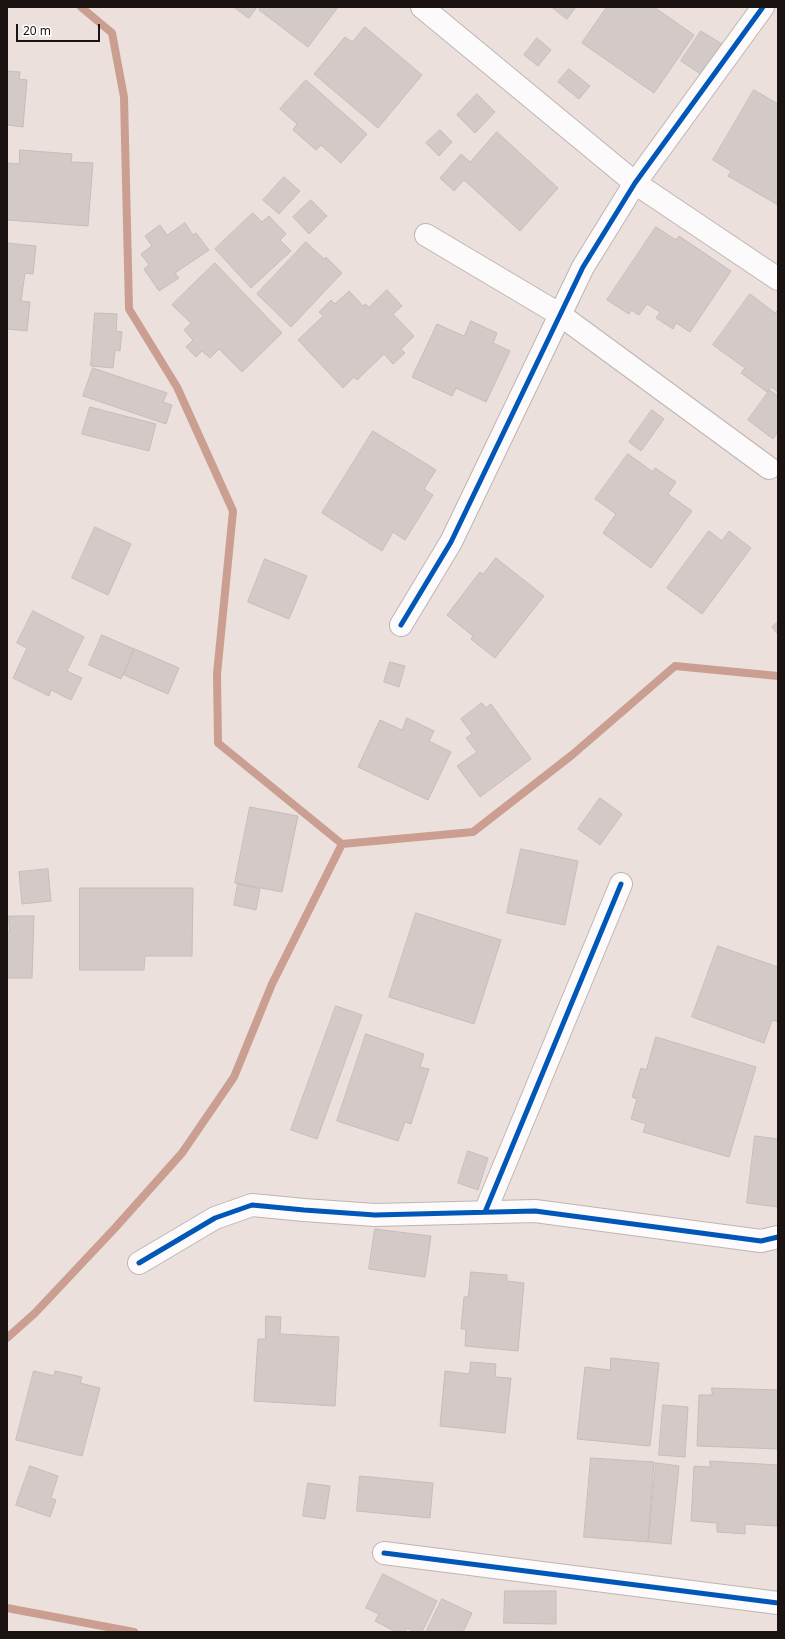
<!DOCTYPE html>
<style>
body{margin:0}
#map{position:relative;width:785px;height:1639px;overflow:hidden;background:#ece0dd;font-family:"Noto Sans",sans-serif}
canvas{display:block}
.frame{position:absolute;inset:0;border:8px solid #1a1311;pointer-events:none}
.scale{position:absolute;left:16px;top:24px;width:84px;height:18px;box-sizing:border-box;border:2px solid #1a1311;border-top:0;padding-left:5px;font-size:12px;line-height:14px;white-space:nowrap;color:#1a1311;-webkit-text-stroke:3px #fff;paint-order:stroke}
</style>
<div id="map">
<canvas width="785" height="1639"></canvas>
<div class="frame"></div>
<div class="scale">20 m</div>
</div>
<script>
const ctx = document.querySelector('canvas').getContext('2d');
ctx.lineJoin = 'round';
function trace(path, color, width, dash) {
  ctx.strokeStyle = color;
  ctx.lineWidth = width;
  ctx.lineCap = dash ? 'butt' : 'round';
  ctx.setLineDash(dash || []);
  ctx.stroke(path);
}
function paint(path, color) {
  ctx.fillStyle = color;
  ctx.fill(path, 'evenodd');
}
trace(new Path2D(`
 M81 7 112 33 124 97 129 309 177 387 233 511 217 674 218 743 342 844 473 832 572 755 675 666 778 676
 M7 1338 35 1313 115 1228 182 1153 234 1077 272 984 342 844
 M7 1608 134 1632`), '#ca9f91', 8);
const building = new Path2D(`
 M234 7H257L249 18Z
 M261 7H338L308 47 259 10Z
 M552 7H576L567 19Z
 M607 7H654L694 35 654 93 582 43Z
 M365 27 422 75 378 128 314 74 345 37 352 42Z
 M701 31 722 44 702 75 681 61Z
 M537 38 551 50 538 66 524 55Z
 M569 69 590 86 579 99 558 82Z
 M7 71 20 72 19 79 27 80 23 127 7 125Z
 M306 80 367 134 341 163 321 145 316 150 293 130 297 124 280 109Z
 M754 90 778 104V205L728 176 731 171 713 160Z
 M477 94 495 112 475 133 457 115Z
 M440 130 452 142 439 156 426 143Z
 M497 132 558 188 520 231 464 180 454 191 440 178 461 154 470 162Z
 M20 150 72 154 71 162 93 163 88 226 7 220V163L19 164Z
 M284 177 300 191 279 214 263 200Z
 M311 200 327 216 309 234 293 217Z
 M253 213 262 222 269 216 286 234 280 240 291 251 251 288 215 249Z
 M185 223 193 235 196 233 209 250 175 273 179 278 159 291 144 269 149 265 141 254 152 246 145 236 160 225 167 235Z
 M656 227 676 240 679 236 731 271 690 332 676 323 673 329 656 318 660 312 647 304 639 315 631 310 629 314 607 300Z
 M306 242 324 259 326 257 342 273 291 327 257 294Z
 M7 243 36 246 33 274 25 273 21 301 30 302 27 331 7 329Z
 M215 263 282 333 242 372 219 349 210 358 202 351 196 357 186 347 193 340 184 330 191 323 172 305Z
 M387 290 402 306 393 314 414 336 401 349 405 353 393 364 384 354 357 380 354 377 343 388 298 340 323 316 319 312 331 300 335 304 349 291 363 306 365 304 369 307Z
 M750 294 775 313 778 310V392L771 387 767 392 741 373 745 368 713 345Z
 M95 313 117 314 116 331 122 332 120 351 115 350 113 368 91 366Z
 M471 321 497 333 493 343 510 351 486 402 456 388 452 396 412 377 437 324 464 336Z
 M93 368 167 393 163 402 172 405 166 424 83 396Z
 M770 390 778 396V432L773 439 748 420Z
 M90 407 156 424 149 451 82 434Z
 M652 410 664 419 641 451 629 442Z
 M373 431 436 470 424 489 433 495 405 540 393 532 382 551 322 513Z
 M628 454 653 472 655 468 676 482 668 494 692 511 651 568 603 533 616 514 595 499Z
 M95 527 131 544 108 595 72 578Z
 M709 531 722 541 729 531 751 548 702 614 667 588Z
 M496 558 544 596 495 658 471 639 473 636 447 615 480 572 483 574Z
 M265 559 307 576 289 619 248 602Z
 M33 611 84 637 67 671 82 678 71 700 51 690 49 696 13 678 27 648 17 643Z
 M778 622V634L772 627Z
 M102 635 134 649 121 679 89 665Z
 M135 649 179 668 168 694 124 675Z
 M390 662 405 666 399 687 384 682Z
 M482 703 486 708 491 704 531 759 480 797 457 766 477 752 466 738 472 734 461 719Z
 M407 718 434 731 429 741 451 752 428 800 358 767 380 720 402 730Z
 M600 798 622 814 600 845 578 829Z
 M250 807 298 816 282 892 235 883Z
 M521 849 578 861 565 925 507 913Z
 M48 869 51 901 22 904 19 872Z
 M238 884 260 889 256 910 234 905Z
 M80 888H193L192 956H145L144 970H80Z
 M416 913 501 940 474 1024 389 997Z
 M9 916H34L32 978H7V932H9Z
 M718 946 778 967V1022L772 1020 764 1043 692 1017Z
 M336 1006 362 1015 317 1139 291 1130Z
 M366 1034 424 1054 420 1067 429 1069 411 1124 405 1122 398 1141 337 1121Z
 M656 1037 756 1067 729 1157 643 1132 646 1124 631 1119 637 1099 632 1097 641 1068 646 1070Z
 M755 1136 778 1139V1207L747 1203Z
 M468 1151 488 1158 478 1190 458 1183Z
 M375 1229 431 1236 425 1277 369 1269Z
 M471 1272 507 1275V1281L524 1283 518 1351 465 1346 466 1329H461L464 1297H468Z
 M266 1316 281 1317 280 1334 339 1337 335 1406 254 1401 258 1339H265Z
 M611 1358 659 1363 650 1446 577 1439 585 1367 610 1370Z
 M471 1362 496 1364 495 1377 511 1378 505 1433 440 1426 445 1371 469 1374Z
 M34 1371 54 1376 55 1371 82 1377 80 1383 100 1388 82 1456 16 1440Z
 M712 1388 778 1390V1449L697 1446 699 1395H712Z
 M663 1405 688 1407 685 1457 659 1455Z
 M591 1458 654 1462 648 1542 584 1537Z
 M710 1461 778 1465 777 1526 745 1524V1534L717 1532V1523L691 1521 694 1466 710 1467Z
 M656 1463 679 1466 671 1544 649 1542Z
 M30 1466 58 1476 51 1498 56 1500 50 1517 16 1505Z
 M360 1476 433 1483 430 1518 357 1511Z
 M308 1483 330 1486 325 1519 303 1516Z
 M383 1574 437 1601 422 1632H414L407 1628 405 1632H396L375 1621 379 1614 366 1608Z
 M505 1591H556V1624L504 1623Z
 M442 1599 472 1613 463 1632H426Z`);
paint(building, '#d3cac7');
trace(building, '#c6bcba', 1);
const minor = new Path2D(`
 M422 7 635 183 778 279
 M426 235 559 314 769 468
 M401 625 451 542 583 267 635 183 763 7
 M485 1212 621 884
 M139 1263 215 1218 252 1205 304 1210 375 1215 535 1211 761 1241 778 1237
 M384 1553 778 1603`);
trace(minor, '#beb5b3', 24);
trace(minor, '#fcfafa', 22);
trace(new Path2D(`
 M401 625 451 542 583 267 635 183 763 7
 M485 1212 621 884
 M139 1263 215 1218 252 1205 304 1210 375 1215 535 1211 761 1241 778 1237
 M384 1553 778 1603`), '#0057b8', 5);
</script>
